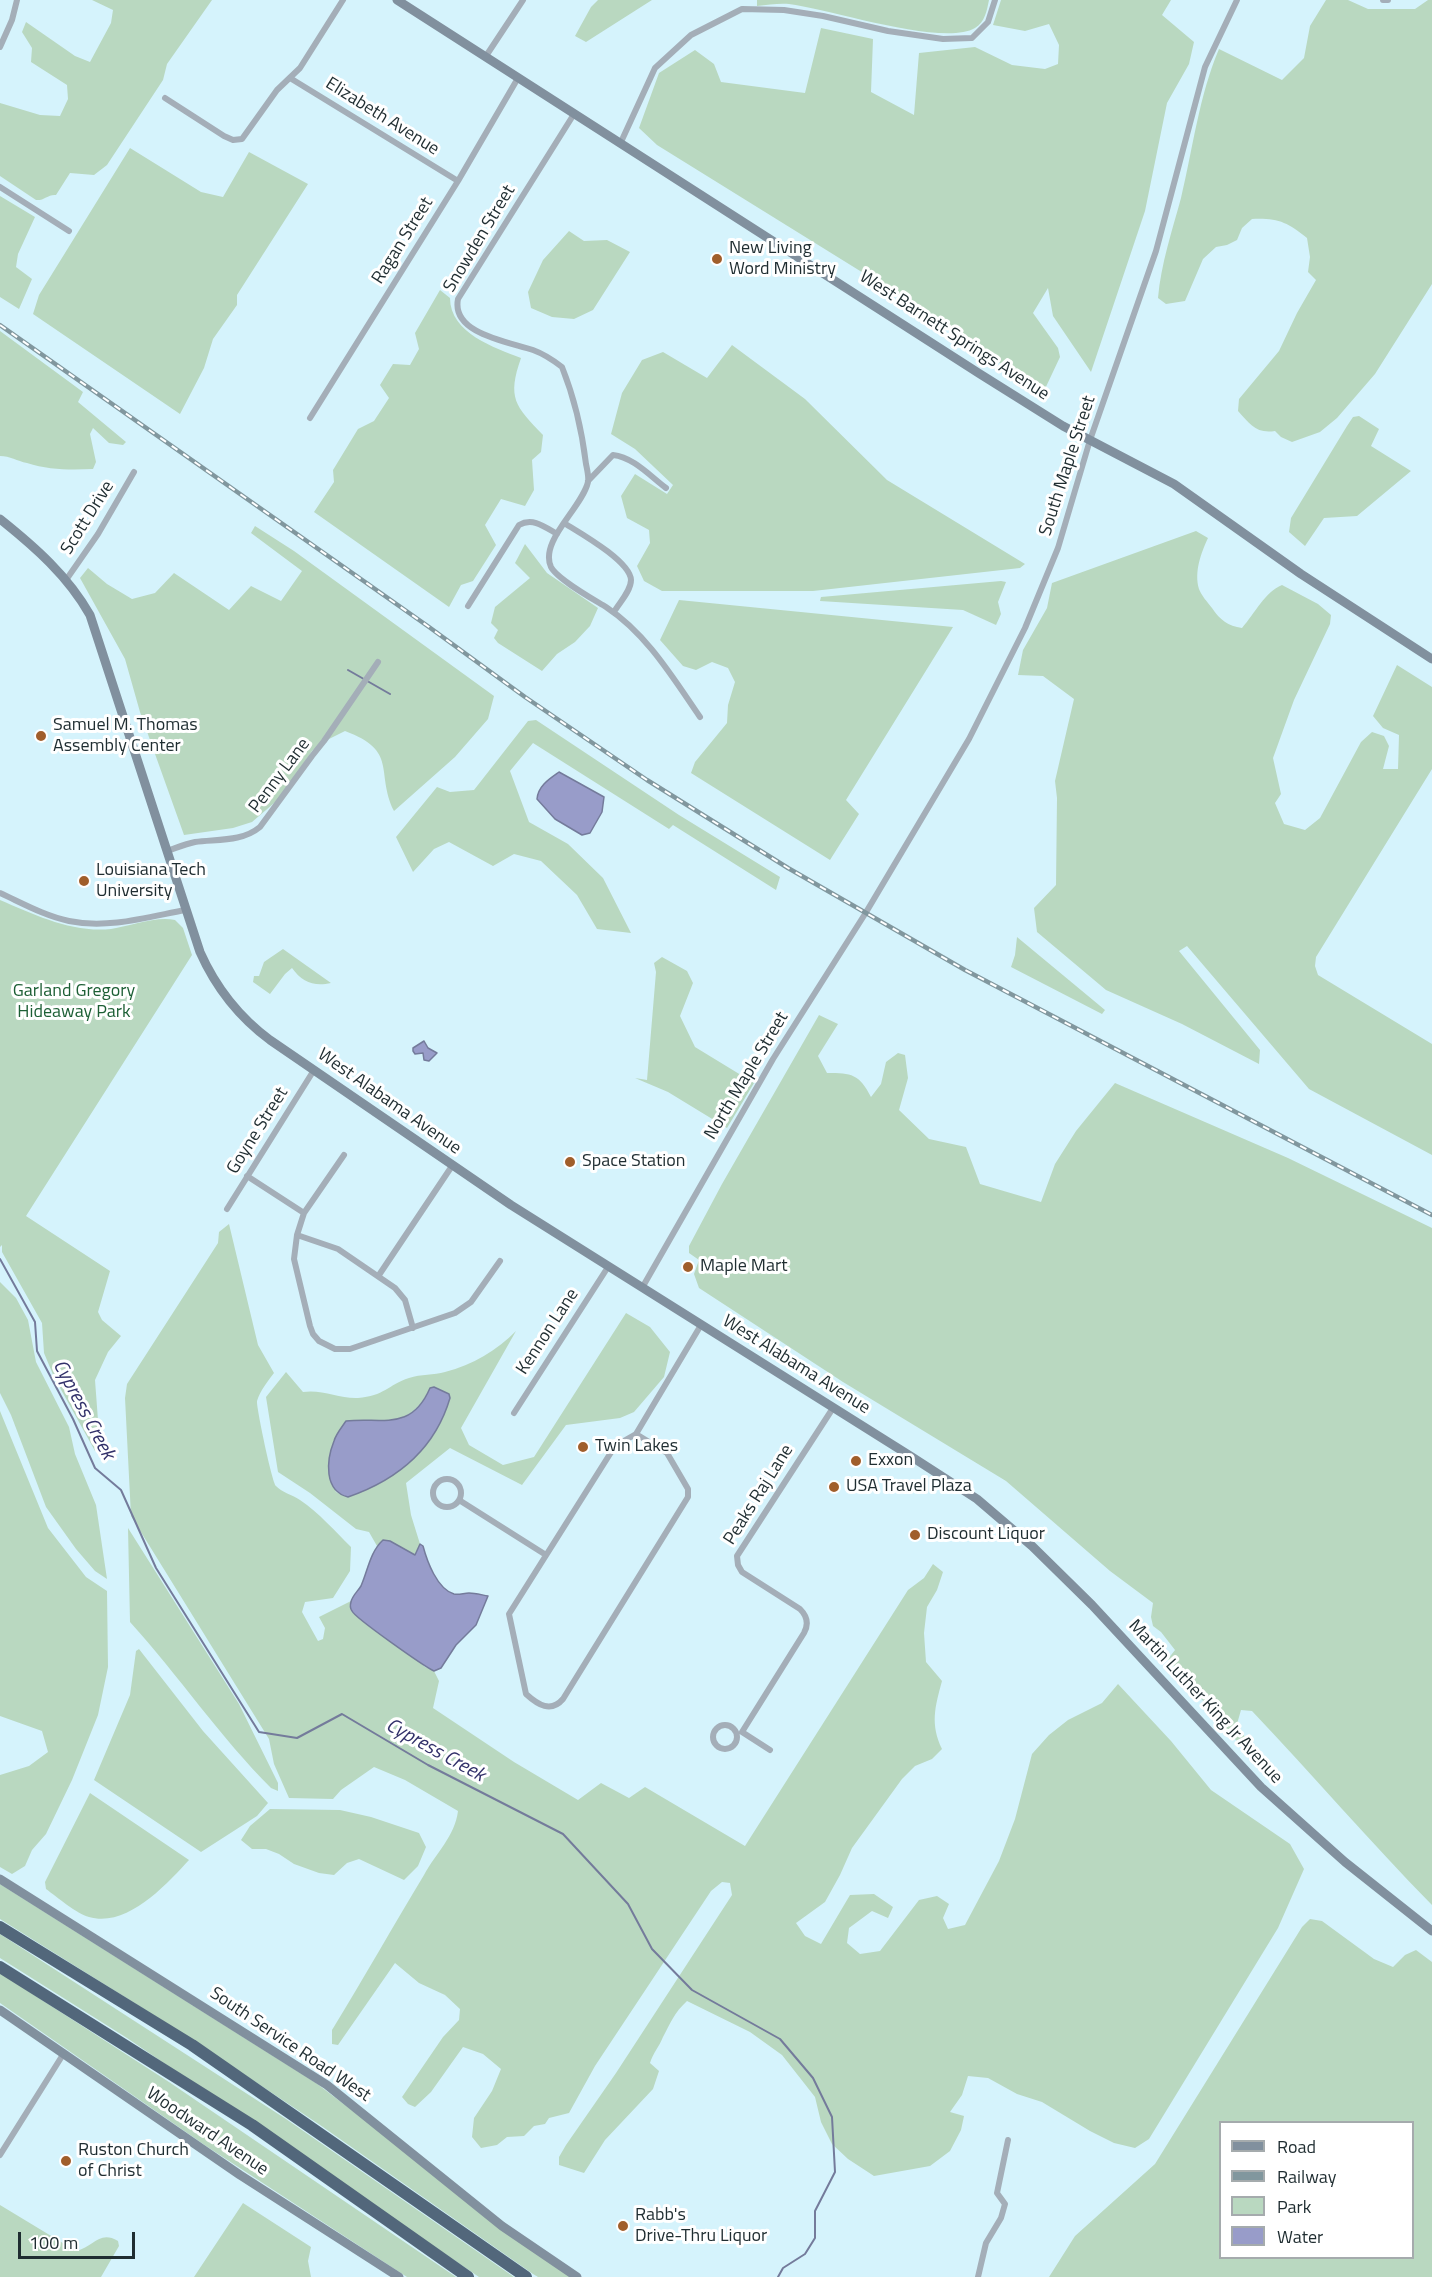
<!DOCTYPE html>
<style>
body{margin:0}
#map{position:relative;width:1432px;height:2277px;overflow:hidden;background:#d5f3fc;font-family:"Titillium Web",sans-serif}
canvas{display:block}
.legend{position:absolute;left:1219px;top:2121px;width:195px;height:138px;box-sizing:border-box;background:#fff;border:2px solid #a5abad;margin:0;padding:8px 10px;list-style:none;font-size:18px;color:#1f2d31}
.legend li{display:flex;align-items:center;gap:12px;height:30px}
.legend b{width:30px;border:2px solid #a5abad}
.scale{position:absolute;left:18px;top:2232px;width:117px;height:27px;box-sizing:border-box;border:3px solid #1f2d31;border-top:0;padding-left:8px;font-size:18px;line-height:21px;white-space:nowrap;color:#1f2d31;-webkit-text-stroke:4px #fff;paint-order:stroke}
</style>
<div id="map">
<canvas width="1432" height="2277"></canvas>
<ul class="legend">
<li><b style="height:8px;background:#81909e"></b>Road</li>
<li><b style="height:8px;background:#81979e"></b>Railway</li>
<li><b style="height:16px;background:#b9d8c0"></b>Park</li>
<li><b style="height:16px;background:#989cc9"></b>Water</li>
</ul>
<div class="scale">100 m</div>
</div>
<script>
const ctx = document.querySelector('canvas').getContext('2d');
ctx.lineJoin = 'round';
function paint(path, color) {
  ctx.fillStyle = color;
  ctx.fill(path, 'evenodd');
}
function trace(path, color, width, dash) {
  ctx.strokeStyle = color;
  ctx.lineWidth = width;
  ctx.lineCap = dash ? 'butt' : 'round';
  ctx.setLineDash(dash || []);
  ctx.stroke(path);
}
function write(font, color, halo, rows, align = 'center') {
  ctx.font = font + ' "Titillium Web",sans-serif';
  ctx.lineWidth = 6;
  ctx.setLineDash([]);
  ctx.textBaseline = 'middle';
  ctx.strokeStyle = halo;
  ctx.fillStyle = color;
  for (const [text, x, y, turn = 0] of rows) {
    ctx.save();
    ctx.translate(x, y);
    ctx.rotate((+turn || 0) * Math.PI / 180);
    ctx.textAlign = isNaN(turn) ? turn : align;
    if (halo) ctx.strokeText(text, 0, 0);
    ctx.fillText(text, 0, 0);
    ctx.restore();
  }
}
paint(new Path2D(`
 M92 0H212L167 64 163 80 107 165 94 175 70 173 56 195C48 194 44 201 36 200L0 176V103L40 115 60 116 68 99 67 85 31 62 32 48 22 32 26 22 75 56 90 62 111 23 113 10Z
 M598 0H652L586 42 575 36 591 7Z
 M757 0H989C987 10 985 22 975 28 943 47 830 9 789 4 779 3 768 5 757 6Z
 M1001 0H1171L1162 15 1194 42 1189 64 1167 103 1145 211 1091 372 1053 316 1048 288 1033 313 1058 348 1060 357 1044 391 957 336 923 310 657 145 639 128 659 73 695 50 714 64 721 82 805 93 821 28 873 39 871 92 914 115 919 53 975 47 1012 65 1045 69 1058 64 1059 45 1049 24 1025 31 993 25Z
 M1326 0H1348L1368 9H1415L1428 0H1432V284L1375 374 1337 418 1320 432 1292 442 1281 437 1275 431C1256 434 1250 424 1238 411L1239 399 1279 351 1297 313 1316 280 1308 272 1310 257 1307 238C1287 222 1278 218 1252 219L1242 228 1237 240 1227 245 1216 247 1203 259 1185 301 1166 304 1158 298C1161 264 1172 231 1181 198 1193 148 1199 96 1219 49L1282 80 1304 58 1310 26Z
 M130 148 201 192 223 197 249 152 308 184 237 295V305L213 339 204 368 180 414 33 314 39 295Z
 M0 196 35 217 18 254 16 267 32 279 19 309 0 297Z
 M569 231 584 241 607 240 630 252 593 310 574 319 552 317 531 308 528 292 543 260Z
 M440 290 450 298C450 333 495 348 521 358 507 398 515 406 543 435L541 452 532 460 534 490 525 506 501 499 485 525 496 545 473 581 461 585 449 607 314 512 334 482 333 470 358 429 374 421 389 398 380 385 393 364 410 365 419 349 415 333Z
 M0 331 83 392 78 402 126 442 123 445 109 443 93 428 90 434 96 462 93 469C70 470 49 470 27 463 17 461 10 456 0 456Z
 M732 345 805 399 887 480 1025 564 1020 568 813 591H662L644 581 637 566 650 543 649 530 627 518 621 496 635 474 667 494 673 485 635 449 611 434 622 393 642 360 663 352 707 378Z
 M1359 416 1379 429 1371 446 1411 471 1357 516 1324 518 1305 546 1289 532 1291 518 1347 426 1353 417Z
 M255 526 294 551 494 696 488 719 455 757 394 811C375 772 399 751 345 731L325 741 312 751 280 798 252 822 233 828 184 835 140 712 125 659 80 578 88 568 107 584 132 599 155 593 174 573 229 610 251 586 281 601 302 571 251 533Z
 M1196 531 1208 538C1201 553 1194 572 1199 589 1201 595 1208 603 1212 608 1220 620 1228 626 1242 628 1255 613 1265 592 1282 585L1318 604 1331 615 1330 624 1294 700 1273 758 1281 794 1275 803 1284 824 1305 830 1320 818 1361 742 1372 732 1384 736 1389 746 1383 769H1398L1399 735 1383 728 1373 716 1397 665 1432 687V769L1316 957 1315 966 1318 975 1432 1044V1155L1309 1089 1187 946 1179 951 1260 1050 1259 1064 1182 1024 1106 990 1037 932 1034 908 1056 885 1057 798 1055 781 1074 699 1043 676 1018 675 1023 650 1047 608 1052 583Z
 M525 544 547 573 598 608 590 626 575 642 557 654 542 671 498 643 494 638 498 630 491 623 495 607 530 578 515 563Z
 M1001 581 1006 582 998 602 1001 614 996 625 963 610 820 601 821 597Z
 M679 600 953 627 846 800 859 814 830 860 691 773 695 762 727 723 728 705 735 682 728 668 712 662 696 670 683 666 660 640Z
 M536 720 679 815 780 877 776 890 673 825 669 829 533 743 510 771 529 822 568 844 603 878 631 933 597 929 577 895 541 861 514 854 493 866 449 842 434 849 413 872 396 837 437 787 450 792 474 790 528 721Z
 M0 900C35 915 72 933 111 929 131 926 156 916 175 920L183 928 192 955 26 1216 110 1271 98 1312 102 1320 121 1336 108 1352 95 1380 100 1447 95 1451 54 1377 44 1353 42 1323 2 1252V1245L0 1247Z
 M1017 937 1105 1010 1102 1014 1011 967 1015 955Z
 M283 949 331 983C314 987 302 982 292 968L285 974 270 994 253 982 254 976H259L264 962Z
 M662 957 687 971 693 983 680 1016 695 1047 754 1083 727 1128 668 1092 635 1078 647 1080 656 972 654 963Z
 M819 1015 838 1024 818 1056 827 1073C852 1073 859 1074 871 1097L881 1084 886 1062 898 1053 905 1055 908 1078 899 1110 929 1139 966 1147 980 1184 1041 1202 1055 1164 1076 1131 1115 1083 1288 1158 1432 1228V1905C1370 1842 1313 1775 1252 1711L1241 1710 1237 1724 1248 1742 1245 1751 1168 1659 1175 1650 1161 1632 1153 1626 1151 1617 1153 1603 1110 1571 1006 1481 843 1382 699 1288 694 1274 699 1260 689 1253V1246L722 1184Z
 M229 1224 258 1345 274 1373C268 1381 260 1391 257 1401 256 1406 272 1482 276 1486 281 1492 293 1495 300 1500 319 1513 335 1531 351 1547L350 1571 333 1598 305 1602 302 1612 318 1641 323 1639 325 1628 319 1617 351 1601V1611L416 1658 425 1667 434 1671 439 1681 433 1708 514 1762 578 1800 601 1783 629 1798 645 1787 745 1846 908 1590 924 1578 933 1564 943 1572 937 1590 927 1607 924 1633 926 1662 942 1681C935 1707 930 1724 942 1749L932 1759 915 1766 902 1779 852 1848 840 1875 825 1902 796 1923 805 1936 821 1944 850 1895 874 1894 893 1907 888 1918 872 1911 849 1928 847 1943 860 1954 880 1951 919 1900 937 1896 949 1904 943 1918 948 1929 965 1925 999 1861 1015 1819 1032 1754 1049 1735 1068 1720 1102 1703 1118 1684 1171 1741 1211 1790 1290 1844 1304 1869 1278 1928 1149 2139 1135 2148 1114 2143 1090 2131 1042 2102 1017 2094 988 2078 968 2076 962 2095 950 2112 964 2116 961 2130 950 2151 930 2166 874 2176 848 2159 832 2144 821 2122 815 2097 782 2055 750 2032 687 2001C674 2013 671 2022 663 2037 659 2047 653 2053 650 2063L659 2071 653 2089 605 2140 584 2173 559 2165V2157L566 2145 616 2073 732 1895 730 1883 722 1882 711 1891 595 2066 569 2113 549 2118 545 2124 534 2126 524 2136 507 2137 497 2145 481 2148 472 2137 474 2118 492 2091 501 2069 483 2054 463 2047 431 2092 415 2107 408 2104 402 2097 443 2037 459 2020 460 2009 445 1995 419 1983 395 1963 338 2045 332 2044V2030C364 1978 393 1926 424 1875 436 1853 455 1836 458 1811L405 1780 374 1767 341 1790 333 1799 289 1798 274 1764 269 1739 131 1516 125 1398 127 1384 218 1243 219 1232Z
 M0 1282 16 1298 28 1320 36 1362 69 1427 75 1454 96 1505 107 1579 95 1571 76 1549 46 1507 11 1415 0 1393Z
 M626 1313 650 1327 670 1352 664 1377 634 1412 620 1418 566 1425 522 1485 450 1448 406 1483 411 1515 420 1544 415 1555 390 1541 383 1540 377 1546 369 1532 356 1529 310 1493 278 1472 266 1397 286 1372 303 1392C322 1389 340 1399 358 1398 384 1396 388 1385 409 1378 421 1374 434 1375 445 1372 473 1365 497 1350 516 1331L461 1428 469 1445 503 1465 534 1457ZM430 1388 450 1398C435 1449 397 1480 348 1497L336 1492 328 1469 334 1441 354 1420C389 1423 413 1424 430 1388Z
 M0 1411 48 1528 86 1577 107 1591 108 1667 98 1715 72 1780 46 1834 32 1850 25 1866 12 1874 0 1867V1775L29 1766 48 1752 42 1731 0 1716Z
 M128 1528 239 1704 278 1783V1791L271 1788C220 1737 179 1676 130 1622Z
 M139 1649 203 1731 268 1803 257 1816 201 1852 94 1780 130 1695 136 1651Z
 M90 1793 189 1860C166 1885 127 1928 89 1917 77 1914 57 1897 46 1889L45 1882Z
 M270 1809 340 1810 371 1817 419 1833 426 1847 418 1866 404 1880 359 1859 347 1863 334 1875 319 1873 294 1864 279 1854 266 1849H252L241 1840 250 1826Z
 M0 1884 316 2083 571 2277H538L533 2274 320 2125 176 2029 0 1919Z
 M1310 1919 1322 1921 1374 1959 1393 1967 1405 1955 1416 1950 1432 1962V2277H1049L1075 2236 1155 2164 1302 1927ZM1220 2122H1412V2258H1220Z
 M0 1934 286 2119 514 2277H479L127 2038 0 1958Z
 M0 1973 169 2082 456 2277H407L206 2146 0 2003Z
 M243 2203 311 2247 308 2261 311 2277H194Z
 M0 2205 76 2251C94 2247 99 2230 118 2241L119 2246 101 2277H0Z`), '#b9d8c0');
const water = new Path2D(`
 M559 772 604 797 602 812 590 833 582 835 555 819 537 799C538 786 549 779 559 772Z
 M424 1041 428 1048 437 1053 429 1061 424 1060 423 1053 415 1054 413 1051V1048Z
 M434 1387 449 1394 450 1398C435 1449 397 1480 348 1497 324 1491 326 1461 334 1441 336 1434 342 1427 346 1421 382 1417 411 1432 430 1388Z
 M383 1540 390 1541 415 1555 420 1544 423 1546C427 1561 437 1589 454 1594 459 1595 464 1593 469 1593 475 1593 482 1595 488 1596L476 1625 456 1645 441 1668 434 1671C425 1667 355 1618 352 1611 350 1608 350 1605 351 1602 352 1596 358 1591 361 1586 368 1570 370 1552 383 1540Z`);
paint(water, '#989cc9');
trace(water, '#747b9b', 1.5);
trace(new Path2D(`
 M348 670 390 694
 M0 1259 35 1322 37 1351 73 1419 95 1468 121 1490 156 1568 259 1732 297 1738 342 1714 428 1765 563 1834 628 1904 652 1949 692 1990 780 2039 813 2078 832 2117 835 2172 815 2211V2238L805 2254 783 2268 778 2277`), '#747b9b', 2);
trace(new Path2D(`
 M1383 0H1388
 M0 47 12 20 17 0
 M486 56 523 0
 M290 78 458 181
 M165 98 224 136 233 140 242 139 277 90 300 68 343 0
 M574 114 458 299C451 334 510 342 533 350 544 354 553 360 562 367 574 397 582 431 586 464 587 469 589 477 588 482 582 508 539 541 551 567 557 579 593 599 606 607 647 634 673 678 700 717
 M621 142 655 68 691 35 742 9 784 10 823 16 888 31 943 39 972 38 988 22 995 0
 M0 187 69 231
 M310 418 458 181 518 78
 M588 481 613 455C633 457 650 476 666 488
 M564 523C580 533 630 561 631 580 631 591 619 603 614 612
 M66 580 98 534 134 472
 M468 606 519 525C533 517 545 527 557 534
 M167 851C176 848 185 844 195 842 217 839 242 842 260 827L312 756 324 741 378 662
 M0 893C22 903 45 916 69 921 108 929 148 917 185 910
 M344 1155 304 1213 297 1235 294 1259 310 1326 313 1334 319 1341 335 1349H350L455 1313 471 1302 500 1261
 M247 1176 304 1213
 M227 1209 314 1070
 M297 1235 338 1249 395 1288 405 1300 413 1328
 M379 1275 452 1166
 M642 1288 773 1059 865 914 969 739 1025 628 1058 548 1090 440 1156 251 1205 67 1237 0
 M514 1413 608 1267
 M636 1434 667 1453 688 1489V1497L563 1699C551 1713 538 1705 526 1694L509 1614 615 1446 636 1434 701 1325
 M433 1493a14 14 0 1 1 28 0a14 14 0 1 1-28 0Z
 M459 1500 546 1555
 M713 1737a12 12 0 1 1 24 0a12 12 0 1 1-24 0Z
 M742 1732 804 1633C809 1624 807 1616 800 1609L742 1572 738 1565 737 1556 833 1408
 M742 1732 770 1750
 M0 2155 64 2053
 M978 2277 986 2243 1001 2218 1005 2204 997 2193 1008 2140`), '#a4aeb8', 6);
trace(new Path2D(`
 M397 0 980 374 1063 426 1174 484 1301 574 1432 659
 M0 519C35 547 68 576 90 615L200 952C216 988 239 1017 270 1040L511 1205 912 1457 977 1499 1032 1546 1092 1605 1261 1787 1345 1862 1432 1931
 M0 1879 327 2085 502 2226 577 2277
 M0 2010 240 2175 399 2277`), '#81909e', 9);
trace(new Path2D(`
 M0 1927 192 2045 526 2277
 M0 1967 252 2125 468 2277`), '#52677b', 12);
const rail = new Path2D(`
 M0 325 429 627 525 697 647 780 788 868 965 970 1432 1215`);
trace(rail, '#81979e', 4.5);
trace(rail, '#fff', 2, [7]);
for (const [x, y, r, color] of [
 [717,259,6,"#a05e2b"],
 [41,736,6,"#a05e2b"],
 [84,881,6,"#a05e2b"],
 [570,1162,6,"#a05e2b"],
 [688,1267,6,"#a05e2b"],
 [583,1447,6,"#a05e2b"],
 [856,1461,6,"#a05e2b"],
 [834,1487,6,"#a05e2b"],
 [915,1535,6,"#a05e2b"],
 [66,2161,6,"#a05e2b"],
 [623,2226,6,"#a05e2b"]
]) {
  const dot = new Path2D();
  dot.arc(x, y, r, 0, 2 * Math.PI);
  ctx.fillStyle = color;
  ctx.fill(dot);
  trace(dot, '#fff', 2);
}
write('18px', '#1f2d31', '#fff', [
 ["Elizabeth Avenue",382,117,32],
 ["Snowden Street",480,239,-59],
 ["Ragan Street",403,241,-58],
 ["West Barnett Springs Avenue",954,336,33],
 ["South Maple Street",1068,466,-72],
 ["Scott Drive",88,518,-58],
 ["Penny Lane",280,776,-53],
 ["North Maple Street",747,1076,-59],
 ["West Alabama Avenue",389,1102,35],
 ["Goyne Street",258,1131,-58],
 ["Kennon Lane",548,1332,-57],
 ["West Alabama Avenue",796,1365,32],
 ["Peaks Raj Lane",759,1495,-58],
 ["Martin Luther King Jr Avenue",1205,1702,47],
 ["South Service Road West",290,2045,34],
 ["Woodward Avenue",207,2132,34]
]);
write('18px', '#1f2d31', '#fff', [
 ["New Living",729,249],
 ["Word Ministry",729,270],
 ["Samuel M. Thomas",53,726],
 ["Assembly Center",53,747],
 ["Louisiana Tech",96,871],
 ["University",96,892],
 ["Space Station",582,1162],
 ["Maple Mart",700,1267],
 ["Twin Lakes",595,1447],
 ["Exxon",868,1461],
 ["USA Travel Plaza",846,1487],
 ["Discount Liquor",927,1535],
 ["Ruston Church",78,2151],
 ["of Christ",78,2172],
 ["Rabb's",635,2216],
 ["Drive-Thru Liquor",635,2237]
], 'left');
write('18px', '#1c5f35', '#fff', [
 ["Garland Gregory",74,992],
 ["Hideaway Park",74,1013]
]);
write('italic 20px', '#32316a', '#fff', [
 ["Cypress Creek",83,1410,62],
 ["Cypress Creek",435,1751,29]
]);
</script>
